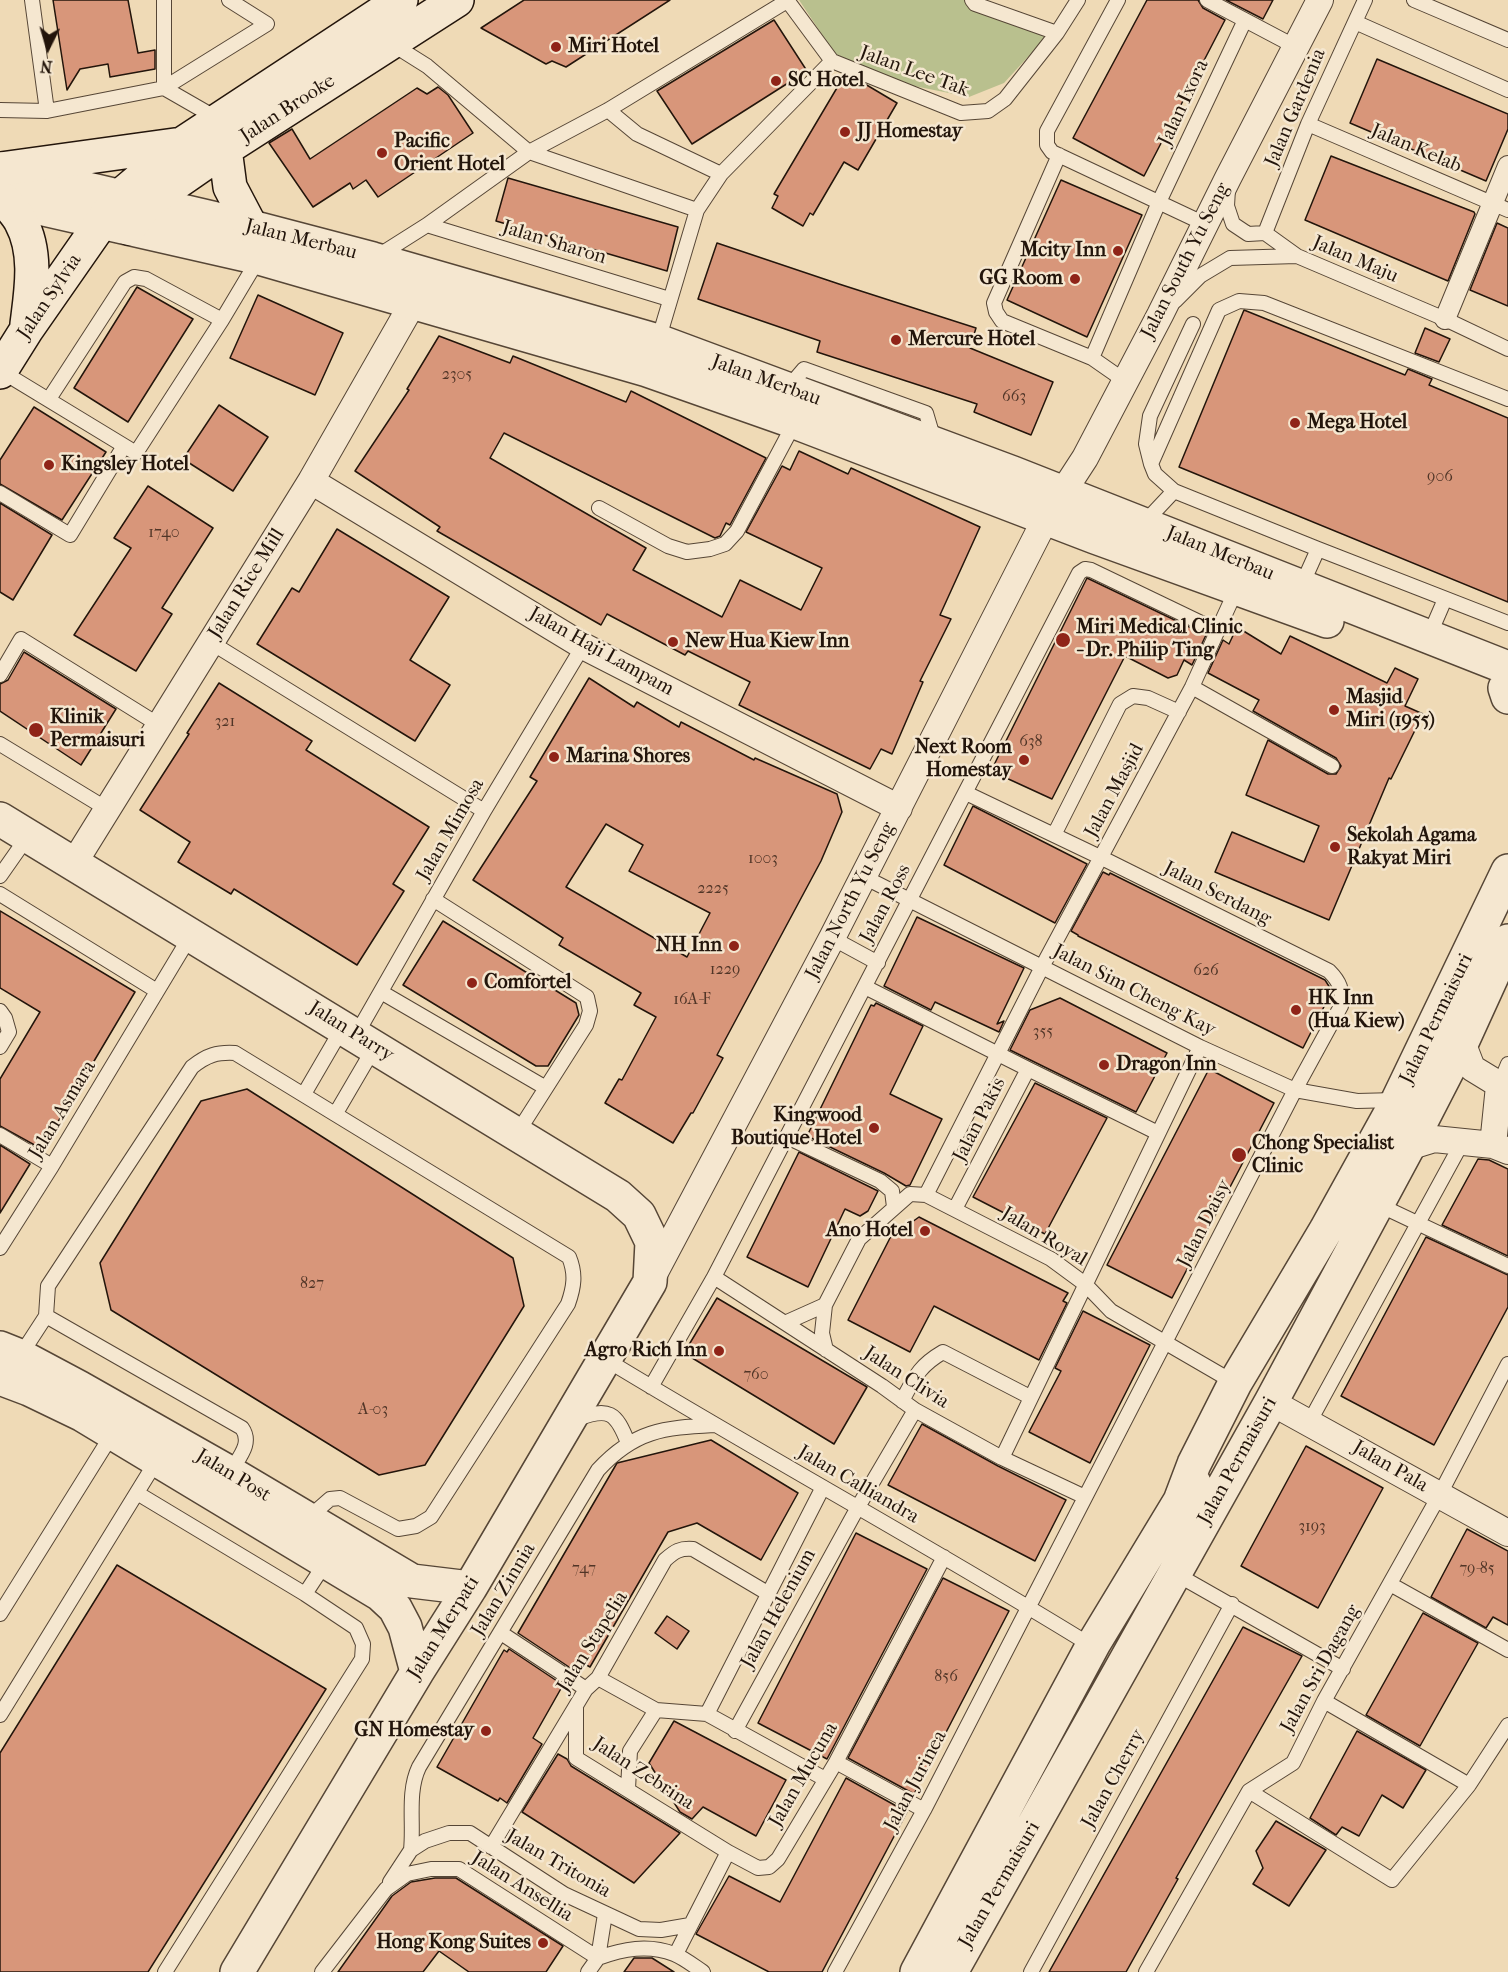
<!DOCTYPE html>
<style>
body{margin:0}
#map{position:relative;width:1508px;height:1972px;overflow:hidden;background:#efdab6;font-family:"IM FELL French Canon",serif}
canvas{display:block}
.north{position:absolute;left:18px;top:18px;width:60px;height:60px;-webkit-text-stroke:4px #f5e7d0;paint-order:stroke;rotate:185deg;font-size:16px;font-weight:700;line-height:24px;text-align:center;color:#23150b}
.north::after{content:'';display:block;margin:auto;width:21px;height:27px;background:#23150b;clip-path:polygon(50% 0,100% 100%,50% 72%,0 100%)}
</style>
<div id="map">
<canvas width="1508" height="1972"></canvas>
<div class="north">N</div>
</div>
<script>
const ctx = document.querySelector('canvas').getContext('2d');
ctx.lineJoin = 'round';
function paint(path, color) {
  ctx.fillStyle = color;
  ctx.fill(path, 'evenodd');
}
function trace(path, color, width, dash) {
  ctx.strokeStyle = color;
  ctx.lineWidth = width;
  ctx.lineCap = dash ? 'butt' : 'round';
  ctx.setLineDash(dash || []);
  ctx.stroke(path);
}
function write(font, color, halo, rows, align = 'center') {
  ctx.font = font + ' "IM FELL French Canon",serif';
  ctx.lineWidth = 5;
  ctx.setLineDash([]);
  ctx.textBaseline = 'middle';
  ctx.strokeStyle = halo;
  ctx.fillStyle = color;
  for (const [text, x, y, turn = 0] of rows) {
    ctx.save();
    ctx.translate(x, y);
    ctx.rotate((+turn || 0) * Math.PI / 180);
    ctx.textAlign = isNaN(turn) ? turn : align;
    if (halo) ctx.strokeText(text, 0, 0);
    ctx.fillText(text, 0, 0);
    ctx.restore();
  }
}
paint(new Path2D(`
 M799 0H967L1049 34 1004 83 969 97 904 84 835 54Z`), '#b9c08e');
const building = new Path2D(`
 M53 0H128L138 53 155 50V69L110 77 108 64 80 69 67 90Z
 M524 0H670L566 67 552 61 546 64 481 28Z
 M1147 0H1198L1203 8 1225 20 1144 176 1073 138Z
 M1226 0H1273L1263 19Z
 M774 20 807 71 692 144 657 91Z
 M1377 59 1508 114V129L1486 181 1350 123Z
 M844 76 865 84 897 103 858 170 844 162 813 215 810 213 803 226 772 208 778 196 774 194Z
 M438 87 448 95 473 133 378 197 366 180 353 189 350 183 313 207 269 143 292 129 310 159 417 88 427 94Z
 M1331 156 1474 212 1475 214 1448 281 1305 220Z
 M508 178 678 227 667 271 496 221Z
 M1061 180 1142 215 1087 337 1007 300Z
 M1497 223 1508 228V306L1470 290Z
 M717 243 839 284 976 328 970 348 1053 382 1031 435 974 412 977 404 817 352 820 341 698 299Z
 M137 287 193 319 128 422 74 388Z
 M258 295 343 333 315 395 230 358Z
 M1244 310 1405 375 1408 369 1432 379 1429 385 1508 418V602L1179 467Z
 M1425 328 1450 339 1439 362 1415 353Z
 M439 336 510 363 513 356 626 402 631 391 766 458 730 525 726 523 720 536 715 538 504 433 490 458 646 548 633 570 722 617 740 580 801 610 822 568 746 532 782 466 790 470 799 451 848 474 851 468 980 527 940 615 951 619 920 681 923 682 892 754 881 749 870 769 739 705 750 682 688 651 685 655 607 614 601 625 437 531 440 527 355 471 409 390 407 389Z
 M219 405 268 437 233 491 183 459Z
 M34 407 106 452 62 520 0 484V460Z
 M148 486 213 528 162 608 172 614 136 671 74 635 131 548 114 538Z
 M0 503 52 535 13 600 0 592Z
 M337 529 449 597 410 660 450 685 415 741 257 644 292 588 299 592Z
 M1087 578 1206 635 1192 665 1184 660 1177 675 1168 678 1125 656 1052 799 991 771Z
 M1237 627 1281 654 1290 636 1387 683 1395 668 1418 679 1405 706 1423 714 1391 779 1389 778 1329 920 1215 872 1232 832 1304 862 1319 826 1246 795 1268 740 1328 774H1336L1341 766 1336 758 1253 711 1259 700 1208 673 1223 640 1229 644Z
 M24 652 116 709 81 765 0 711V684L8 680Z
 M589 678 634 707 637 702 679 727 681 722 754 760 755 758 837 794 842 812 821 861 717 1055 723 1058 693 1113H691L673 1143 605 1103 619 1079 622 1080 656 1017 634 1005 641 993 559 945 563 938 473 880 537 781 530 777ZM606 824 643 845 629 871 710 913 687 957 566 887Z
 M219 683 312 741 306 750 429 827 393 884 404 891 357 965 234 889 231 894 178 862 190 842 140 810 189 734 187 733Z
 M973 806 1087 864 1055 923 944 865Z
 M1103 872 1109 875 1110 873 1325 980 1332 991 1303 1048 1078 936V935L1071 931Z
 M0 911 135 992 49 1137 47 1136 40 1148 0 1126V1079L40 1012 0 988Z
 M917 917 1024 968 997 1024 1004 1021 999 1032 935 1002 931 1010 884 986Z
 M443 921 576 1003 579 1015 548 1066H536L403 985Z
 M1060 998 1167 1053 1136 1112 1010 1050 1030 1010Z
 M876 1003 923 1026 890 1094 942 1119 910 1185 906 1186 884 1173 807 1136 871 1005 874 1006Z
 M1209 1069 1274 1103 1172 1298 1107 1265Z
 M1035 1083 1107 1118 1045 1234 973 1197Z
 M247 1089 513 1258 524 1306 425 1465 379 1475 111 1310 100 1263 201 1101Z
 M0 1145 30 1164 0 1213Z
 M799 1152 878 1191 868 1211 860 1216 845 1209 808 1287 747 1257Z
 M1478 1159 1489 1160 1508 1169V1256L1442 1225Z
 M919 1217 1068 1293 1063 1301 1067 1303 1039 1360 934 1306 910 1352 848 1320 890 1238Z
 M1426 1237 1508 1275V1307L1434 1445 1341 1396Z
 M717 1298 867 1387 834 1444 684 1353Z
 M1083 1311 1150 1345 1090 1463 1029 1432 1061 1371 1055 1368Z
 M922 1424 998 1466 1066 1500 1035 1561 888 1485Z
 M711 1440 798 1493 761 1560 697 1523 668 1532 590 1667 578 1660 572 1669 518 1633 617 1463Z
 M1306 1446 1383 1488 1318 1608 1241 1566Z
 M1467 1529 1508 1551V1625L1493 1617 1486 1628 1431 1597Z
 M856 1533 927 1569 827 1759 758 1723Z
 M117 1565 326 1689 148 1972H0V1753Z
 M943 1578 1009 1611 914 1794 848 1758Z
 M1423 1613 1478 1643 1420 1746 1366 1715Z
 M667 1616 689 1631 677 1649 655 1633Z
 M1243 1627 1302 1656 1176 1878 1178 1879 1126 1972H1049Z
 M509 1649 563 1685 533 1738 542 1744 507 1803 500 1798 498 1801 437 1767 504 1650 507 1652Z
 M674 1721 786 1780 756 1836 703 1807 692 1819 680 1812 649 1763Z
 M1357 1731 1426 1770 1403 1808 1382 1795 1359 1836 1342 1827 1336 1835 1310 1818Z
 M558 1754 567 1759 571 1766 680 1833 634 1883 522 1812Z
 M846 1778 907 1812 822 1972H769L696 1934 729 1876 780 1902Z
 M1276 1821 1326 1850 1289 1906 1253 1884 1263 1868 1256 1851Z
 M435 1878H456L563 1946 546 1972H469L439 1951 423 1972H338L392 1896 411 1882Z
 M634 1958H652L674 1972H624Z`);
paint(building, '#d8967a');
trace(building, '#23150b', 1.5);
const service = new Path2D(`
 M32 0 47 111
 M164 0V88
 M787 0 832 61 961 113 988 111 1005 99 1057 33 1078 0
 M972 0 975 4 1057 33
 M1118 0 1047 131V145L1052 152 1205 224
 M1207 0 1296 47
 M1414 0 1508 40
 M1355 22 1508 90
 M392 44 427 66 529 152 608 110 787 1
 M164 88 267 24 229 0
 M0 110 47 111 164 88 218 119
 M608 110 637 134 721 174
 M1308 124 1508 210
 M1059 155 994 303 996 312 1002 321 1092 358 1159 202 1245 20
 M1228 189 1227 206 1233 224 1248 234 1265 233 1297 256
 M427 225 669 299
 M1265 233 1308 124 1365 0
 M378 256 427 225 529 152 697 210
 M1175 301 1200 276 1230 258 1297 256 1445 319 1508 349
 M658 341 697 210 721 174 832 61
 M1092 358 1125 381
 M1 371 136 453 222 320 259 258
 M787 389 804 369 926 413 934 440
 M49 399 125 282 134 277 146 279 222 320
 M1508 399 1264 303 1239 301 1219 310 1151 464 1155 474 1174 491 1318 549 1508 623
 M1151 464 1146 444 1150 416 1193 324
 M0 493 70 535 124 446
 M599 508 668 546 687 552 710 549 725 544 737 531 795 422
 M1144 523 1174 491
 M1301 587 1318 549
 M1429 636 1445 599
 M210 642 484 811
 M0 675 21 639 159 725
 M1192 687 1332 766
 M0 744 107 809
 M1054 835 1120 704 1133 696 1148 698 1179 712
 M0 876 28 836
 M864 877 1200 1047 1295 1090 1357 1101 1396 1100
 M0 894 157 991
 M433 899 587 997 590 1011 586 1025 516 1135
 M832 938 878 963
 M865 987 1028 1069 955 1209
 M381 992 546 1088
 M0 1011 5 1018 9 1032 0 1047
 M356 1035 484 811 583 646
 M1028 1069 1158 1133
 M1499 1086 1508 1064
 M304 1094 343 1027
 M336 1113 374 1048
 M0 1135 52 1166
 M787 1137 880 1181 892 1191 894 1207
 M926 1195 1042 967 1192 687 1237 588
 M1377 1204 1508 1266
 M0 1248 52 1166 191 935
 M714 1277 882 1386 915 1410 1002 1458 1085 1497
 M46 1316 242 1428C253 1444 238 1458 230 1473
 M787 1322 825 1305
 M826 1350 822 1333 825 1305 859 1239 910 1194 926 1195 1051 1259 1085 1284 1111 1311 1235 1383
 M20 1356 46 1316 48 1286 192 1067C207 1055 217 1052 235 1053L569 1257C576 1274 574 1287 568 1304L431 1517 416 1526 398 1529 340 1498 330 1499 306 1520
 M605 1359C766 1457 932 1547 1092 1646
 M651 1387 714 1277 1079 573 1085 569 1091 570 1218 631
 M902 1401C915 1377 919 1366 943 1352L1030 1397
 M577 1419C609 1407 616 1412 628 1443
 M1310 1421 1463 1141
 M1002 1458 1200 1047
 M137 1493 305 1594
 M1176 1574 1343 1669
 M1390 1584 1508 1650
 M0 1614 113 1433
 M501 1633 586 1689
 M598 1678 656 1710 707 1714 825 1779
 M1324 1701 1469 1785
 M576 1708V1758L728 1852
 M707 1714 823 1487
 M0 1715 157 1460
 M735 1731 858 1507 915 1410
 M836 1762 924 1810
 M628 1789 630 1751 656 1710
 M1249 1791 1392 1880 1469 1785 1508 1725
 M491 1847 586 1689 598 1678 665 1560C675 1551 680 1548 693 1549L769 1594
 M411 1850C414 1823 407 1792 419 1767L598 1470C635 1430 663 1428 714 1425
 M390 1882 411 1850 425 1841 449 1833H470L564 1894 639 1929 661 1930 690 1925
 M676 1954 728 1852 758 1868 769 1867 778 1859 836 1762 944 1557
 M165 1972 362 1659 363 1644 356 1628 305 1594 326 1562
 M322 1972 386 1889 407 1874 431 1869H459L598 1958C623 1949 648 1944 674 1954 684 1958 694 1966 703 1972
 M588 1972 598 1958 605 1914
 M835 1972 924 1810 1295 1090 1341 1006C1343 990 1340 982 1329 971L1102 858 966 793
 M1031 1972 1232 1604
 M1146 1972 1249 1791 1293 1763 1324 1701 1439 1496 1508 1364`);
const pedestrian = new Path2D(`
 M1445 319 1508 166`);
const minor = new Path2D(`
 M311 481 583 646 899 808
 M74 863 311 481 414 301
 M1462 1042 1472 1068 1508 1090
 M1493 1145 1499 1086
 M1408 1147 1434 1139 1493 1145 1508 1151
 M653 1276 832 938 1046 518 1085 458 1160 315 1228 178 1320 0
 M1271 1402 1508 1533`);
const tertiary = new Path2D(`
 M2 169 251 227 373 259 658 341 1013 473 1508 668
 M0 199 259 258 647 370 795 422 1095 537 1327 621
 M1505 688 1508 697
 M0 819 618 1196 639 1215 652 1242 650 1282 470 1588 417 1672 237 1972
 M0 1348 20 1356 80 1388 230 1473 412 1581 470 1588
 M0 1378 29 1389 83 1415 380 1594 395 1608 405 1627 417 1672
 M1180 1501 1194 1464 1235 1383 1326 1230 1398 1100 1508 871
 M917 1972 1094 1643 1180 1501 1194 1483
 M951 1972 1271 1402 1408 1147 1462 1042 1508 941`);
const secondary = new Path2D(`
 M225 149 230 187 251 227
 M2 169 182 144
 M4 200C10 207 17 214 21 222 38 253 31 292 27 324
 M129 228 147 203 225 149 457 0
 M0 372 27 329 119 197 182 144 401 0`);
trace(service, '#564636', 16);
trace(pedestrian, '#564636', 22);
trace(minor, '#564636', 28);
trace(tertiary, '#564636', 36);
trace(secondary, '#23150b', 36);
trace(service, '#f5e7d0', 14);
trace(pedestrian, '#f5e7d0', 20);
trace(minor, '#f5e7d0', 26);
trace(tertiary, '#f5e7d0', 33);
trace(secondary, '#f5e7d0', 33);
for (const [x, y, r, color] of [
 [556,47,6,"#8f2418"],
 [776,81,6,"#8f2418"],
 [845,132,6,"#8f2418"],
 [382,153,6,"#8f2418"],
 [1118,251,6,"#8f2418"],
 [1075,279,6,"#8f2418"],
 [896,340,6,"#8f2418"],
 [1295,423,6,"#8f2418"],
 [49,465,6,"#8f2418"],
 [1063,640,8,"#8f2418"],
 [673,642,6,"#8f2418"],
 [1334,710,6,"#8f2418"],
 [36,730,8,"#8f2418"],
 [554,757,6,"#8f2418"],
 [1024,760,6,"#8f2418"],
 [1335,847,6,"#8f2418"],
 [734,946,6,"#8f2418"],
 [472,983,6,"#8f2418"],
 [1296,1010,6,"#8f2418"],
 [1104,1065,6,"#8f2418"],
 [874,1128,6,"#8f2418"],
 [1239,1155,8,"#8f2418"],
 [925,1231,6,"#8f2418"],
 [719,1351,6,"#8f2418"],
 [486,1731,6,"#8f2418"],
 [543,1943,6,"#8f2418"]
]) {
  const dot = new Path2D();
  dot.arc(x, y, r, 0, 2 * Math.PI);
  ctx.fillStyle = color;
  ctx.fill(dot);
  trace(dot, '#f5e7d0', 2);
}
write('16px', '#503527', null, [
 ["2305",457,375],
 ["663",1014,397],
 ["906",1440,477],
 ["1740",164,533],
 ["321",225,722],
 ["638",1031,742],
 ["1003",763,859],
 ["2225",713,889],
 ["1229",725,970],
 ["626",1206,971],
 ["16A-F",692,1000],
 ["355",1043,1032],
 ["827",312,1284],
 ["760",756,1375],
 ["A-03",373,1410],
 ["3193",1312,1527],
 ["747",584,1569],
 ["79-85",1477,1569],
 ["856",946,1677]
]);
write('bold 20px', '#23150b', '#f5e7d0', [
 ["Miri Hotel",568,47],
 ["SC Hotel",788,81],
 ["JJ Homestay",857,132],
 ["Pacific",394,142],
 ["Orient Hotel",394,165],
 ["Mcity Inn",1106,251,"right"],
 ["GG Room",1063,279,"right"],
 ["Mercure Hotel",908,340],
 ["Mega Hotel",1307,423],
 ["Kingsley Hotel",61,465],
 ["Miri Medical Clinic",1076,628],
 ["- Dr. Philip Ting",1076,651],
 ["New Hua Kiew Inn",685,642],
 ["Masjid",1346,698],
 ["Miri (1955)",1346,721],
 ["Klinik",50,718],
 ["Permaisuri",50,741],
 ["Next Room",1012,748,"right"],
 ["Homestay",1012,771,"right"],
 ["Marina Shores",566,757],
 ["Sekolah Agama",1347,836],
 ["Rakyat Miri",1347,859],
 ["NH Inn",722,946,"right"],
 ["Comfortel",484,983],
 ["HK Inn",1308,999],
 ["(Hua Kiew)",1308,1022],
 ["Dragon Inn",1116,1065],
 ["Kingwood",862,1116,"right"],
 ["Boutique Hotel",862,1139,"right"],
 ["Chong Specialist",1252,1144],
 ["Clinic",1252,1167],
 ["Ano Hotel",913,1231,"right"],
 ["Agro Rich Inn",707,1351,"right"],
 ["GN Homestay",474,1731,"right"],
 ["Hong Kong Suites",531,1943,"right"]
], 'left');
write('20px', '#23150b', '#f5e7d0', [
 ["Jalan Lee Tak",914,72,20],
 ["Jalan Ixora",1184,103,-65],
 ["Jalan Gardenia",1296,108,-67],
 ["Jalan Brooke",288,109,-33],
 ["Jalan Kelab",1416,149,23],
 ["Jalan Merbau",301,240,14],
 ["Jalan Sharon",554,243,17],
 ["Jalan Maju",1355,260,23],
 ["Jalan South Yu Seng",1186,261,-63],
 ["Jalan Sylvia",50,297,-56],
 ["Jalan Merbau",766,381,20],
 ["Jalan Merbau",1220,554,22],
 ["Jalan Rice Mill",247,584,-58],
 ["Jalan Haji Lampam",601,652,29],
 ["Jalan Masjid",1115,791,-62],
 ["Jalan Mimosa",451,830,-60],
 ["Jalan Serdang",1217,894,27],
 ["Jalan North Yu Seng",851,901,-63],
 ["Jalan Ross",886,904,-62],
 ["Jalan Sim Cheng Kay",1134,991,27],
 ["Jalan Permaisuri",1437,1019,-64],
 ["Jalan Parry",351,1032,32],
 ["Jalan Asmara",63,1110,-59],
 ["Jalan Pakis",980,1120,-63],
 ["Jalan Daisy",1205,1224,-63],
 ["Jalan Royal",1044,1237,31],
 ["Jalan Clivia",906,1378,33],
 ["Jalan Permaisuri",1238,1461,-61],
 ["Jalan Pala",1390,1467,30],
 ["Jalan Post",233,1476,31],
 ["Jalan Calliandra",858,1485,30],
 ["Jalan Zinnia",504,1590,-59],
 ["Jalan Helenium",779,1609,-61],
 ["Jalan Merpati",444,1628,-58],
 ["Jalan Stapelia",593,1642,-58],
 ["Jalan Sri Dagang",1321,1669,-61],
 ["Jalan Zebrina",643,1774,33],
 ["Jalan Mucuna",804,1775,-60],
 ["Jalan Cherry",1114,1779,-61],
 ["Jalan Jurinea",916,1781,-62],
 ["Jalan Tritonia",558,1864,30],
 ["Jalan Permaisuri",1000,1885,-60],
 ["Jalan Ansellia",522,1887,32]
]);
</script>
